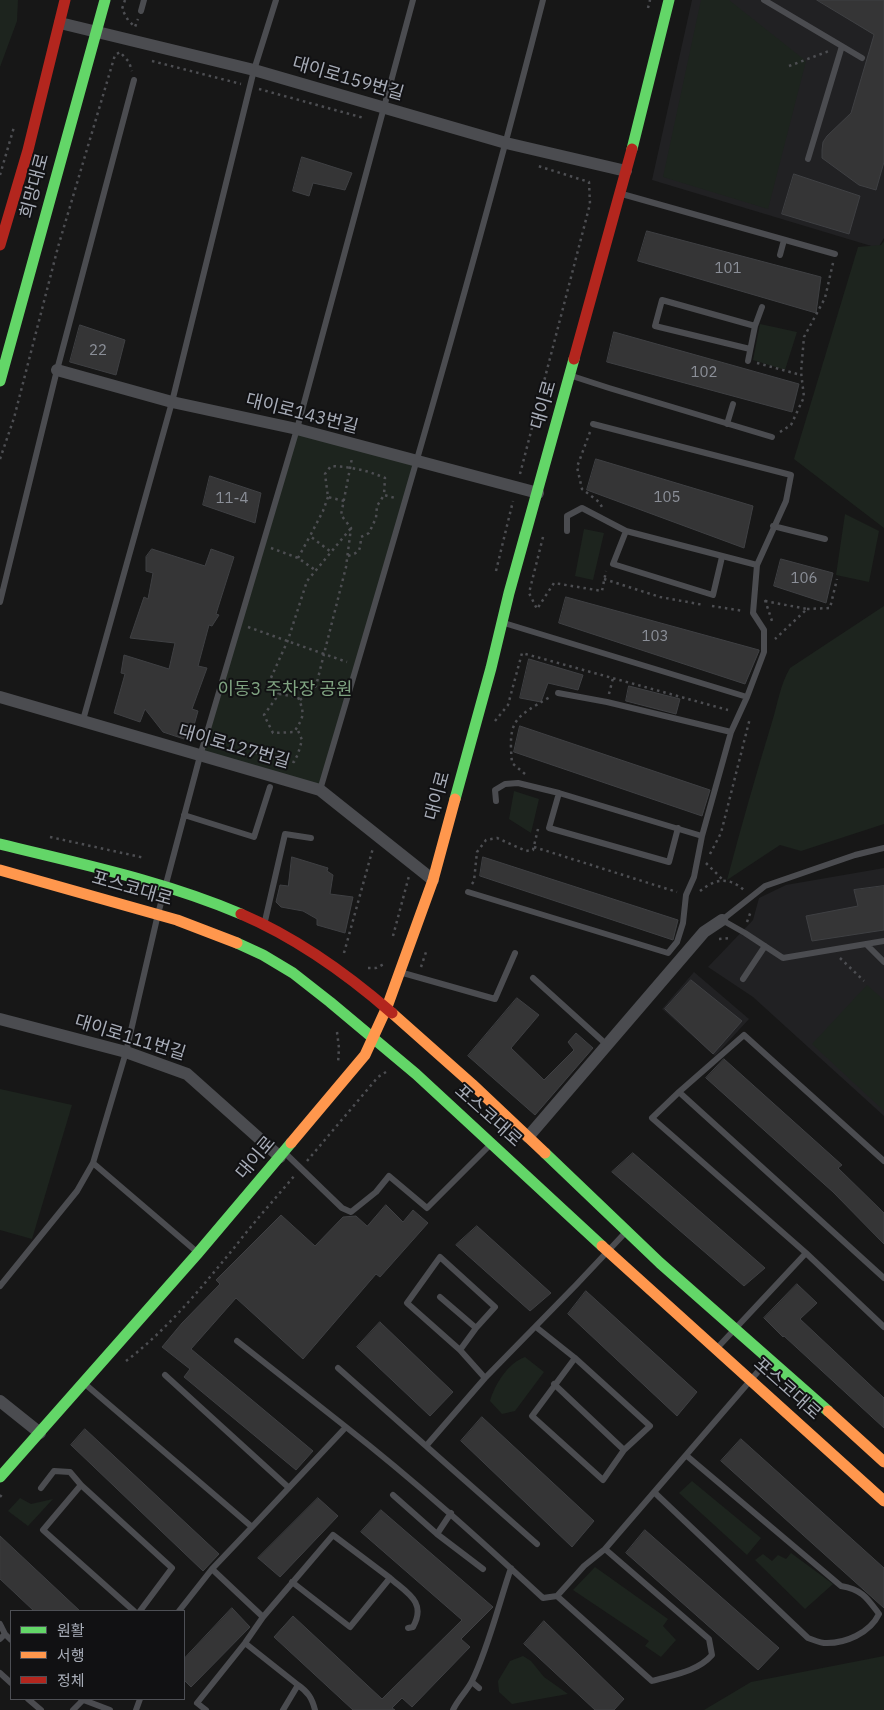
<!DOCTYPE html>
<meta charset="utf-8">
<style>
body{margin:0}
#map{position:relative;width:884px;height:1710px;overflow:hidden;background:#171717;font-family:"IBM Plex Sans","Noto Sans KR",sans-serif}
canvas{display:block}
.legend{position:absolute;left:10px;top:1610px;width:175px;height:90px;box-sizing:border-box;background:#111113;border:1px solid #4d4f55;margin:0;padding:6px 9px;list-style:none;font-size:15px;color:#a8adb8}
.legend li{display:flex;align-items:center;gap:10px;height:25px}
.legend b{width:25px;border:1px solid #4d4f55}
</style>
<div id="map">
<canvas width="884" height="1710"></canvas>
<ul class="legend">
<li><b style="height:6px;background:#63d668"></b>원활</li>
<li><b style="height:6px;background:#ff974d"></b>서행</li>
<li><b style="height:6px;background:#b3261e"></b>정체</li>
</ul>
</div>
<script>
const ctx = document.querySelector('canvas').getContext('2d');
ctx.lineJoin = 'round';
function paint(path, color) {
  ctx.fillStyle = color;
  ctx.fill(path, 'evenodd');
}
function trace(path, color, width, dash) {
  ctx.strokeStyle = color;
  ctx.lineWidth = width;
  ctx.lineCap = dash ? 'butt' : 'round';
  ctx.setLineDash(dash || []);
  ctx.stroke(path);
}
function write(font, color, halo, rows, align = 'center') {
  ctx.font = font + ' "IBM Plex Sans","Noto Sans KR",sans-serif';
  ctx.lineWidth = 4;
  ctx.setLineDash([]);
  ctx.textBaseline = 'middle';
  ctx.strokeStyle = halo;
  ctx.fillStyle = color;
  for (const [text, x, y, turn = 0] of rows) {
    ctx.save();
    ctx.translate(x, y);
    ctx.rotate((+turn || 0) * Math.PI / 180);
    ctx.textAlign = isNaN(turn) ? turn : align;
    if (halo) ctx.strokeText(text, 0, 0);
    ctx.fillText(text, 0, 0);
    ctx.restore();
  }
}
paint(new Path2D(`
 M692 0H884V238L878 248 652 180Z
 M884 868V1116L753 997 708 967 753 920 759 898 786 885Z
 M694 972 749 1019 715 1056 662 1009Z`), '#212123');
paint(new Path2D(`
 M0 0H18L17 21 0 67Z
 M701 0H729L806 61 768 209 663 177Z
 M884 241V528L794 459 858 247 881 245Z
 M760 324 797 332 785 370 753 360Z
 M297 429 418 461 320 790 200 756Z
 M845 514 879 531 869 582 836 575Z
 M584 529 604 533 593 580 575 576Z
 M884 606V824L801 851 780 845 727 880C741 827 756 774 772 722 778 703 780 685 790 668Z
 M514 791 539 799 531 833 509 819Z
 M867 985 884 1000V1111L812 1044Z
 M0 1089 72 1105 32 1239 0 1230Z
 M525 1357 544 1372 515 1411 502 1414 490 1401C495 1384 508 1363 525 1357Z
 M692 1481 761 1538 747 1555 679 1493Z
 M20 1498 31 1504 53 1499 28 1526 8 1511Z
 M791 1553 833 1584 805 1609 755 1560 763 1554 772 1561 778 1555 786 1559Z
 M595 1567 668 1619 663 1626 676 1640 661 1657 645 1646 649 1641 573 1590Z
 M523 1656 531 1661 544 1677 568 1694 512 1704 499 1692 498 1681 510 1661Z
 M884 1656V1710H704L751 1682Z`), '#1d241e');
const building = new Path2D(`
 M817 0H884V162L876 190 859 185 822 158V150L823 142 827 136 851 113 874 35Z
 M302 157 352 173 345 190 313 183 309 196 293 191Z
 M794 174 860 196 849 234 782 214Z
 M647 231 821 277 816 313 638 261Z
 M80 325 125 340 116 375 70 362Z
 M614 332 799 384 792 412 607 362Z
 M596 459 753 506 744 548 587 490Z
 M210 476 261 493 255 523 203 505Z
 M152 549 205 566 211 549 234 557 216 614 219 615 212 626 209 625 198 666 207 668 192 709 198 711 191 736 184 739 163 732 145 709 140 722 114 713 125 674 121 673 124 655 169 669 175 643 130 638 144 597 148 599 153 573 146 571V557Z
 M781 559 833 573 826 603 774 586Z
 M566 597 759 650V651L745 684 559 623Z
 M529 659 583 675 578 690 548 683 541 702 520 698Z
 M629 686 680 699 676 714 626 701Z
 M520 726 710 790 702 816 514 752Z
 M292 857 328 868 327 871 333 875 330 894 353 897 345 933 317 925V919L303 911 281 907 276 902 280 885 288 886Z
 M483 857 678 920 673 940 480 876Z
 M884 886V930L812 941 806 916 858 906 854 890Z
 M691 980 742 1021 713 1054 665 1009Z
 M517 998 539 1015 511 1048 544 1080 574 1050 568 1042 576 1033 593 1048 535 1115 468 1056Z
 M724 1059 842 1165 838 1168 884 1213V1244L833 1192 706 1078Z
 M633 1153 765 1268 744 1286 612 1172Z
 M386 1205 403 1222 413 1210 428 1223 380 1277 376 1274 303 1359 236 1298 191 1349 313 1451 296 1470 184 1377 190 1369 162 1347 182 1323 220 1284 216 1280 281 1215 315 1246 343 1217 356 1216 367 1226Z
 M477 1226 551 1293 530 1311 456 1245Z
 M797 1284 817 1303 800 1319 884 1398V1428L784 1336 783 1337 764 1318Z
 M586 1291 697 1392 677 1416 568 1314Z
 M380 1322 453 1392 430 1416 357 1347Z
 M482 1417 594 1521 572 1547 461 1441Z
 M85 1429 219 1554 203 1571 71 1445Z
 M741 1439 884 1568V1608L721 1461Z
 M318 1498 338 1516 280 1577 258 1558Z
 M381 1510 493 1607 461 1639 470 1647 412 1707 402 1698 392 1708 395 1710H353L274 1637 293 1616 382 1699 462 1620 361 1532Z
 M645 1530 779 1648 758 1670 626 1553Z
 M0 1536 80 1611H34L0 1579Z
 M232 1608 250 1627 191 1687 184 1680V1659Z
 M544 1621 624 1699 614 1710H595L524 1644Z`);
paint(building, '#353536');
trace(building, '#3f4043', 1);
trace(new Path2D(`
 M125 0 122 9 128 20 135 27 138 19
 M648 8 650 0
 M152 61 241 84
 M789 66 829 51
 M259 89 364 118
 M0 175 14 127
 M757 363 801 375
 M590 432 577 467 582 489 599 502 602 507
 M780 432 791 425 804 397 801 372 804 337 825 298 833 263
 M0 459 14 418 58 247 115 55 120 52 129 62 132 71
 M520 474 590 204 589 182 538 166
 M328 497 323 511 310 536 331 552
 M344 501 328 497 325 474 331 466C351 467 367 470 385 478L384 495 395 498
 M543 537 529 593 537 609 554 583 602 591 606 571
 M271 548 298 558 315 570
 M348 556C361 552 360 550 361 537L369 533 376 518 377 506 384 495
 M298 558 310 536
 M496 571 513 501
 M604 579 660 597 704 605
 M765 600 772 621
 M765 601 807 609 775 639
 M712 606 744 611
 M807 609 830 608 837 579
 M248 627 324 654 346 567 351 528 341 515 352 458
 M279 694 298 697C305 714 304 717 294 732L273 733 264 715 279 694 270 680 288 640 307 581 351 528
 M609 694 613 678
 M300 700 316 686 324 654 347 662
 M495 721 508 705 522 653 728 710
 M252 756V752L294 762 298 754 302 740 297 728
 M525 774 512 763C508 720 514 718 550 697
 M50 837 145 858
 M534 847 677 892
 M710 854 721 833 750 718
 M706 863 723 880
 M472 884 474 881 477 852 486 840 497 838 526 851 533 850 538 829
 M700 891C716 878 729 877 744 890
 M747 922 751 911
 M393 936 409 876
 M719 939 731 938
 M344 953 373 848
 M840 958 864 981
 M421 967 427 949
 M368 968H376L386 963
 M337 1032 339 1048 338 1063
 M307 1161 378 1077 386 1072
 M126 1361C168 1329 201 1288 234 1248 253 1223 275 1199 295 1175
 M0 1497 4 1492`), '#4d4e52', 2.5, [2.5, 4]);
trace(new Path2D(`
 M764 0 862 58
 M141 11 144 0
 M808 159 842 46
 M622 194 835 254
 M780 255 784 240
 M750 349 655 326 662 300 755 326
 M748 361 755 326 762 307
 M572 376 609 388 772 437
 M727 424 733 404
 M773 526 825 539
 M567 531V516L582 508 626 531 757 565
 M626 531 613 564 713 595 722 557
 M0 602 57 370 134 80
 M504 623 747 697
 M558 693 607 702 731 732
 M83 720 172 402 254 70 276 0
 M320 790C398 527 475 265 543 0
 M559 793 549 828 669 862 678 828
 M496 801 495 790 505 784 518 783 559 793 702 836
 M184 815 254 837 270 787
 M884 848 855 855 765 886 722 920 745 933 783 958 884 941
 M468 892 668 953 677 942 683 923 686 895 694 877 702 836 731 732 747 697 764 652V630L753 613 757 565 786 501 791 475 593 424
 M265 921 285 834 311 838
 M867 945 884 962
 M403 973 495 999 515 953
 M533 978 607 1045
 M743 979 765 946
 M679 1092 652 1118 806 1253 884 1327
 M285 1153 342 1208 351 1212 376 1192 389 1176 427 1208 490 1145
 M884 1161 744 1035 679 1092 884 1278
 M93 1163 197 1252
 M0 1286 77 1191 93 1163 126 1052 158 914 200 756 297 429 413 0
 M440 1297 476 1328
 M536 1327 575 1358 650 1426 624 1450 603 1480 532 1416 575 1358
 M237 1341 346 1427
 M719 1346 806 1253
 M460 1350 476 1328 495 1307 440 1257 407 1303 460 1350 485 1378
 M338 1368 426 1446
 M165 1375 288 1487
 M85 1384 252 1527 346 1427C415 1481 478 1538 543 1598L557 1596 584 1566 605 1549 768 1360
 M554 1384 624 1450
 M41 1488 54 1471 70 1472 81 1485
 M654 1492 808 1638C813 1640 818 1642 824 1643 845 1644 870 1633 879 1614 867 1598 863 1590 841 1586L687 1456
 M393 1495 437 1534 451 1513
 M252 1527 212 1569 263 1617 333 1535 390 1578 350 1627 292 1582
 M437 1534 483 1569
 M537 1544 426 1446 485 1378 576 1285 624 1234
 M390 1578C407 1593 427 1602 413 1627L408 1628
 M557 1596 652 1681C672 1675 697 1672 712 1655L709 1639 605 1549
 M134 1611 43 1530 81 1485 172 1568 140 1611
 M179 1611 212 1569
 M0 1624 5 1634
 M0 1639 5 1634 11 1640
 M245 1643 298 1685 283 1710
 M0 1673 11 1683
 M472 1682 479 1688
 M298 1685C308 1692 312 1698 315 1710
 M28 1699 41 1710
 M81 1699 110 1710
 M73 1710 83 1700
 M136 1710 140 1699
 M206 1710 197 1703 245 1643 263 1617
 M453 1710C458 1699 467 1691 472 1681 488 1649 499 1603 511 1568`), '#4b4c50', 6);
trace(new Path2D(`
 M60 23 254 70 506 143 626 171
 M57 370 172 402 297 429 538 493
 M0 697 320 790 433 880
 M0 1019 126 1052 187 1074 280 1157
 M528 1137 704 932 722 920
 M0 1401 40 1433`), '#4b4c50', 12);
trace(new Path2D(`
 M632 149 669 0
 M0 381 105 0
 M455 799 491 668 509 593 574 359
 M0 844C81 864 164 881 241 914
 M237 943 263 955 293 973 330 1002 416 1074 602 1246
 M545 1153 660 1263 828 1411
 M0 1477 198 1253 291 1143`), '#63d668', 11);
trace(new Path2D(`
 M0 870 177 920 237 943
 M392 1013 472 1084 545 1153
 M291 1143 365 1055 387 1007 433 880 455 799
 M602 1246 884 1501
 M828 1411 884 1462`), '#ff974d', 11);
trace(new Path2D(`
 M0 245 28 150 65 0
 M574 359 632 149
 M241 914C297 938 346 973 392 1013`), '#b3261e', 11);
write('15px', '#8b8f98', null, [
 ["101",728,269],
 ["22",98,351],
 ["102",704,373],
 ["105",667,498],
 ["11-4",232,499],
 ["106",804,579],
 ["103",655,637]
]);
write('18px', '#a8adb8', '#111113', [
 ["대이로159번길",348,79,16],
 ["희망대로",35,186,-75],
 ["대이로",544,405,-74],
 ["대이로143번길",302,414,14],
 ["대이로127번길",234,747,16],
 ["대이로",438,796,-75],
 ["포스코대로",132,889,16],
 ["대이로111번길",130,1038,17],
 ["포스코대로",488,1116,42],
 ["대이로",256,1158,-50],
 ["포스코대로",787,1389,42]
]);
write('18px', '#7fa381', '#111113', [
 ["이동3 주차장 공원",285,690]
]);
</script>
